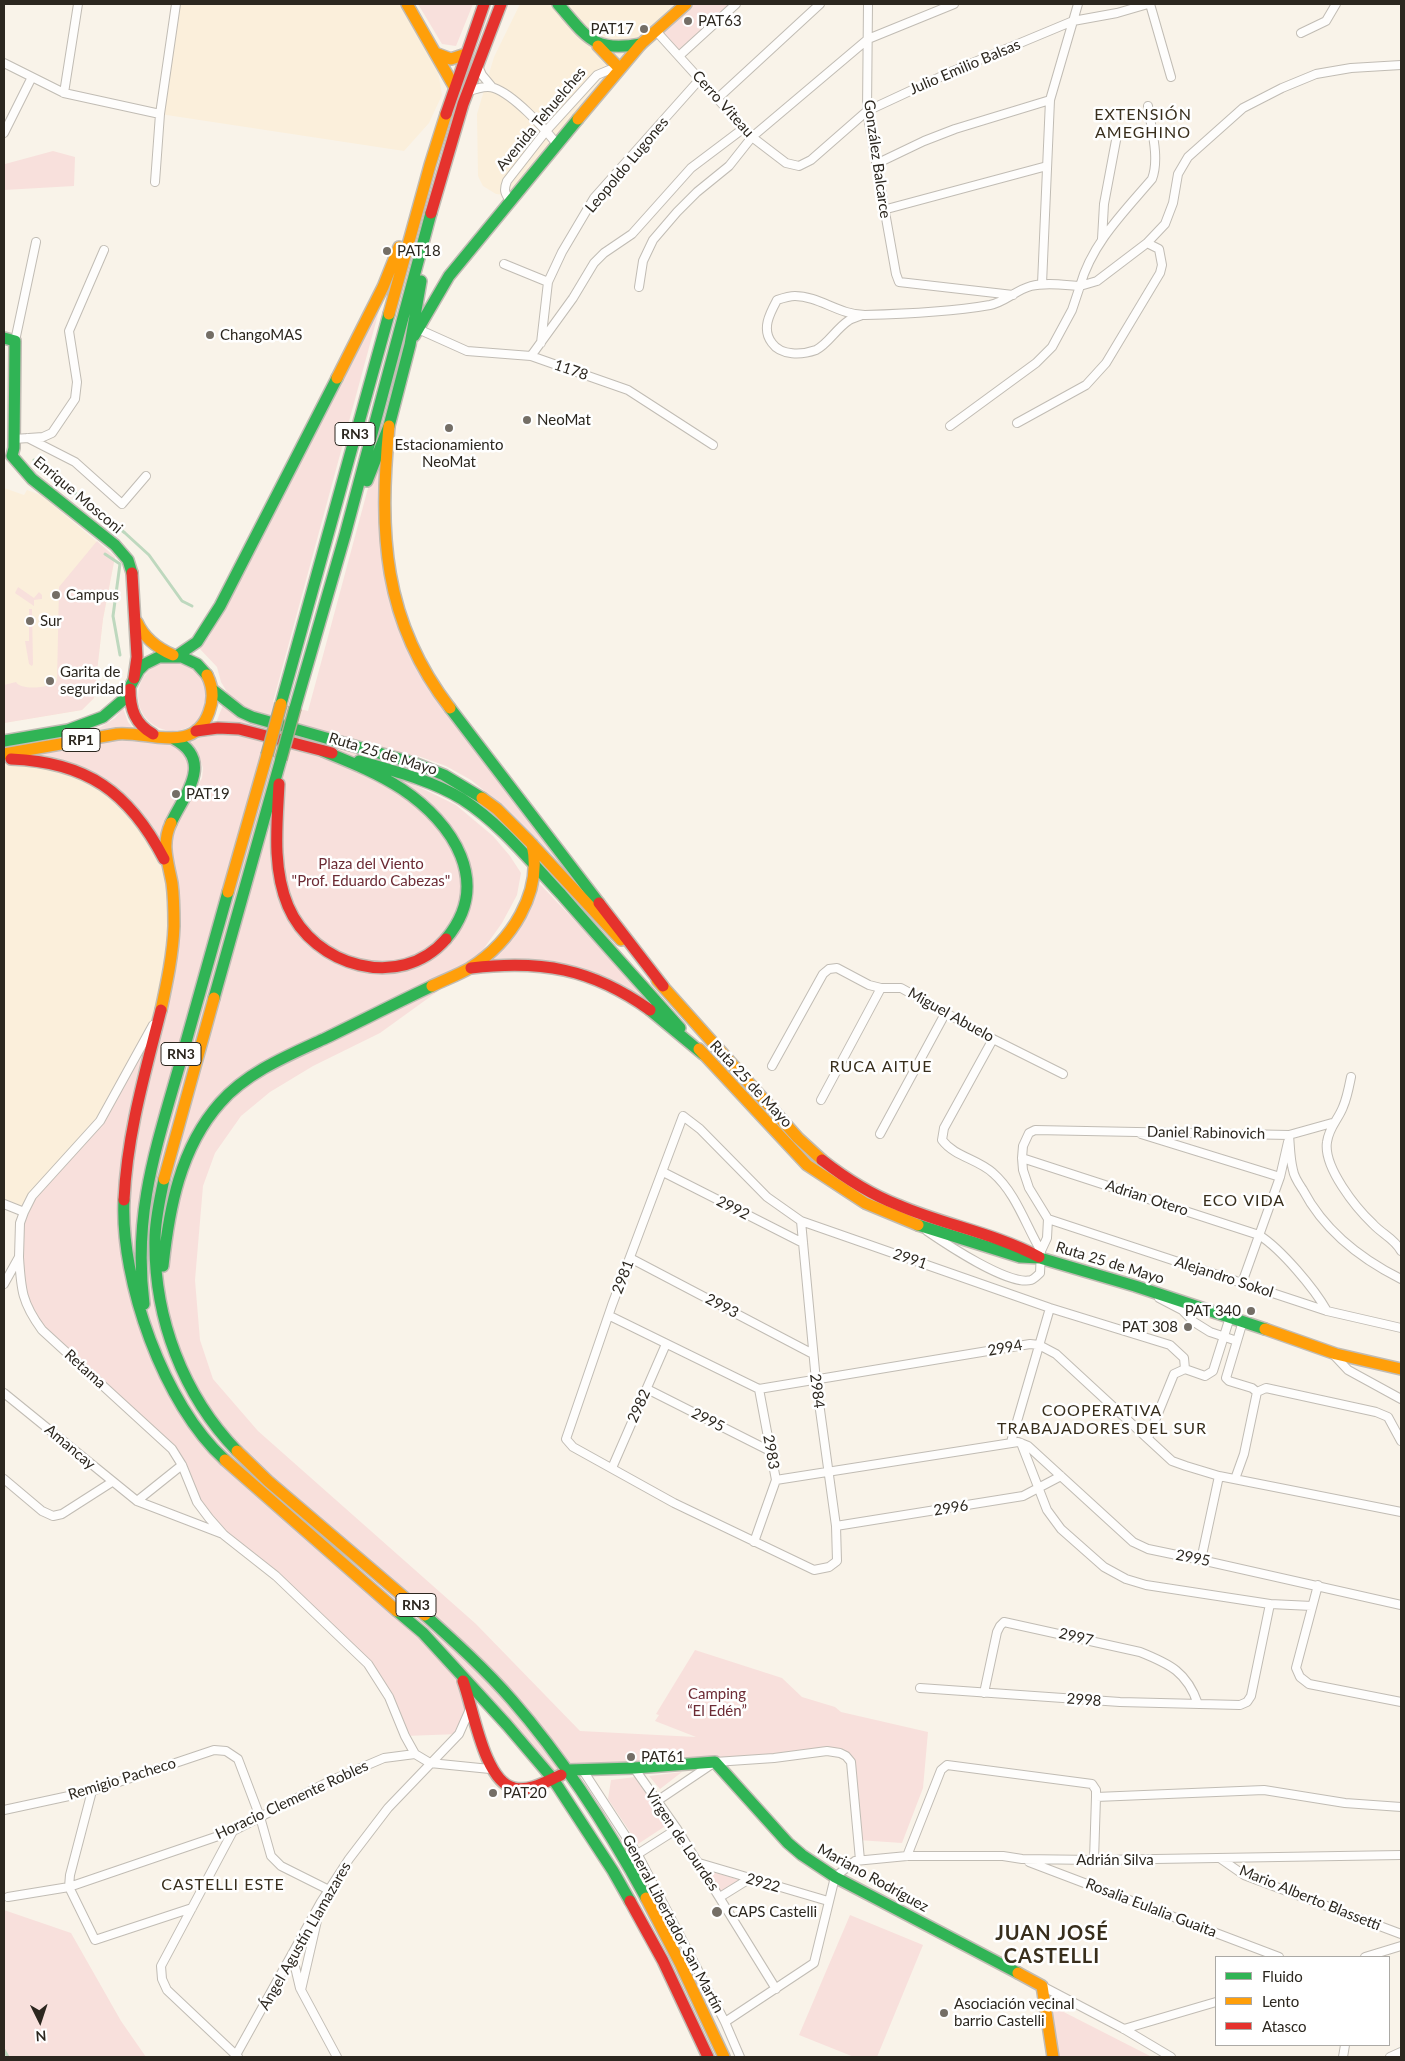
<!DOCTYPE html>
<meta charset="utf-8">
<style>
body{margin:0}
#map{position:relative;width:1405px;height:2061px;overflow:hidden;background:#f9f3e9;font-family:Lato,sans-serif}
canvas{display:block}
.frame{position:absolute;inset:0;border:5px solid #2c271f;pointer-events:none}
.legend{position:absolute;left:1215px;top:1956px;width:175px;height:90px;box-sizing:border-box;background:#fff;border:1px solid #aba9a5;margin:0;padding:6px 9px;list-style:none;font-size:15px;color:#2c271f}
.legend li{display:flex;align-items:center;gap:10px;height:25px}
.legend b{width:25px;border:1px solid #aba9a5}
.north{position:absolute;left:15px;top:1996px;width:50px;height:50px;-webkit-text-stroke:4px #fff;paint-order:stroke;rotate:176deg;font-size:14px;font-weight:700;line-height:20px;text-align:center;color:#2c271f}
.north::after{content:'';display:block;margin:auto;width:18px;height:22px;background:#2c271f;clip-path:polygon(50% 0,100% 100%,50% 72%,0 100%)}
</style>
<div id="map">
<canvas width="1405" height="2061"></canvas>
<div class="frame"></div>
<ul class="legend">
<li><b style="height:6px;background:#30b455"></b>Fluido</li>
<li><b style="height:6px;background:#ff9f0a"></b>Lento</li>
<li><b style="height:6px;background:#e5322d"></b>Atasco</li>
</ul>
<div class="north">N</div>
</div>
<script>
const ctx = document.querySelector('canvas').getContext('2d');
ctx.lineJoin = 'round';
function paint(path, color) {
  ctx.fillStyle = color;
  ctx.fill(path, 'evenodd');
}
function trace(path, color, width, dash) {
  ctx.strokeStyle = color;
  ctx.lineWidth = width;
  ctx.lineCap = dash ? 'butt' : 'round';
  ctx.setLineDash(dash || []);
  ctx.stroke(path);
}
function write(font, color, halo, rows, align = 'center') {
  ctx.font = font + ' Lato,sans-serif';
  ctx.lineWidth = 5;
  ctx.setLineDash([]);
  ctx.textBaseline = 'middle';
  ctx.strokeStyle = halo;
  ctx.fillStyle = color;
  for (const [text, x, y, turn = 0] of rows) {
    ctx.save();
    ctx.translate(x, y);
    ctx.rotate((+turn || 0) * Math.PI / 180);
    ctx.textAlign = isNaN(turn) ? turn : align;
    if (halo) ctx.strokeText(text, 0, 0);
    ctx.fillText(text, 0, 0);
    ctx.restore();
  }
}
paint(new Path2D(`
 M176 4H407L435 53 442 95 429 123 404 151 160 114Z
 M520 4H686L641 44 510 200 506 195 496 194 483 186 478 176 477 114 494 57Z
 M4 488 24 495 27 490 41 495 115 557 103 619 94 698 82 710 4 723Z
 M4 759 85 773 152 836 173 898 161 1010 100 1121 24 1212 4 1204Z`), '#fbefdb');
paint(new Path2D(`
 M418 4H473L456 46 442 44Z
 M686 4H737L679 56 656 31Z
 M53 151 75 157 74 186 4 190 5 164Z
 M383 296 273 702 308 711 378 451 381 512 407 644 609 921 510 812 471 780 446 766 421 757 314 732 248 710 227 692 221 682 217 667 199 648 209 637Z
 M97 541 115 557 103 619 94 698 82 710 4 723V685L16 682C21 691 51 688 57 681L59 587Z
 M18 587 34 598 39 592 42 595V599L34 600V606L15 593Z
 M29 609H32L33 664 32 666 29 664 25 641H29Z
 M138 696a35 35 0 1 1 70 0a35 35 0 1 1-70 0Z
 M223 705 242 719 256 725 426 773 458 789 473 799 488 810 532 854 485 813 425 778 248 725 236 723H216Z
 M123 708 128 722 133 728 96 730 115 718Z
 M222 734H237L255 738 403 779 456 805 493 836 510 856 521 873 517 895 502 923 470 968 380 1033 313 1066 270 1092 241 1116 215 1153 203 1186 195 1280 200 1340 213 1379 258 1431 476 1624 580 1731 696 1737 655 1721 659 1715 656 1714 695 1650 782 1678 802 1697 835 1707 841 1712 928 1732 923 1788 902 1843 858 1840 851 1762 840 1753 582 1769 553 1779 458 1671 472 1704 459 1734 405 1736 389 1697 368 1664 209 1518 177 1455 42 1330 21 1290 24 1212 100 1121 171 983V831L202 778 203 768 200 758 188 740Z
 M132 738C164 742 177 736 191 769L161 846 117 789 25 755Z
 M538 882 654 1004 650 1006 609 980 489 961C512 944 525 907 538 882Z
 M682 1772 660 1789 649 1776Z
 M635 1777 667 1825 638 1844 608 1799 611 1780Z
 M706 1870 740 1880 720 1892Z
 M4 1910 71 1933 121 2021 146 2057H4Z
 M850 1915 923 1945 877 2057H854L799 2035Z
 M1050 2005 1152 2057H1058Z`), '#f8e0dc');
trace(new Path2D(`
 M34 460 125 533 149 555 182 601 192 606
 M105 554 120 564 113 616 120 655
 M4 2050 8 2057`), '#bed8be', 3);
const street = new Path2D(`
 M868 4 867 111 896 274 899 282 1013 295
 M1150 4 1171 77
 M656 31 752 137 786 163 799 166 811 160 867 111 953 71 1073 21 1117 13 1148 4
 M1301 33 1326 21 1336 4
 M679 56 736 4
 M4 63 64 93 160 114
 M478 66 482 75 492 87
 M467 92C475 89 486 85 494 88 514 95 543 127 557 144
 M64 93 78 4
 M718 98 820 4
 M4 133 32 77
 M876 164 924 141 955 129 1050 100
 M155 182 160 114 176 4
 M510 200C504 193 504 189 507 181L546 131 597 75 609 70 616 73
 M883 210 1047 166
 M1102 239 1104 204 1117 135
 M1147 243 1165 224 1173 203 1178 174 1188 157 1243 108 1282 88 1316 74 1351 68 1401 65
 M504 264 548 282
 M1042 284 1050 100 1078 4
 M639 287 643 261 653 240 677 212 697 192 729 166 752 137 868 39 954 4
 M862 315C858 317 852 318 848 321 836 329 828 344 816 350 802 355 781 356 772 343 761 329 770 313 777 300 783 298 790 296 795 296 819 296 839 315 865 315 906 314 949 312 990 305 1005 302 1016 290 1031 286 1046 282 1064 285 1080 286 1092 243 1124 212 1152 179 1160 158 1151 128 1148 106
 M418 329 467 351 531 356 628 390 713 445
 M15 341 36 242
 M541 343 548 282 562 252 594 198 700 79
 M531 356 573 298 594 263 604 253 632 234 691 168 744 128
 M950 426 1036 363 1052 347 1072 310 1080 286 1097 281 1147 243 1159 249 1162 265 1160 273 1106 363 1086 385 1017 423
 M28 438 75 462 122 504 146 476
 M14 439 43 437 52 433 75 399 77 382 69 331 104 250
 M993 1039 944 1128 942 1140C955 1157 978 1159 993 1173 1016 1193 1026 1226 1041 1251
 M772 1066 823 974 829 969 837 968 869 985 881 988H901L993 1039 1063 1074
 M1351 1077C1349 1087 1347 1098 1343 1107 1338 1120 1329 1127 1327 1142 1323 1167 1356 1208 1373 1224 1382 1234 1395 1239 1401 1251
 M821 1100 881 988
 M880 1134 946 1012
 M1141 1134 1280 1177
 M1289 1135C1290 1146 1290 1159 1293 1170 1294 1177 1299 1184 1303 1190 1324 1230 1361 1259 1401 1279
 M1022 1158 1259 1235C1281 1249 1314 1288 1327 1311
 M663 1172 803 1243
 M4 1204 24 1212
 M1048 1219 1327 1311 1401 1328
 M801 1221 816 1381 836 1526 837 1561 829 1567 814 1570 674 1503 573 1447 566 1439 612 1305 683 1116 700 1129 767 1197 801 1221 1050 1308 1170 1345 1184 1358 1185 1369
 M927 1231C946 1244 1009 1286 1031 1280 1034 1279 1037 1276 1040 1273L1041 1251 1047 1238 1048 1219 1029 1188 1023 1170 1022 1158 1023 1146 1029 1133 1035 1130 1289 1135 1332 1123
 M19 1257C21 1290 22 1303 42 1330L172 1449 182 1465 197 1502 209 1518 224 1535 276 1576 368 1664 389 1697 405 1736 415 1754
 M630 1258 813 1354
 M1242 1283 1280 1177 1288 1142
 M4 1284 19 1257 20 1223 24 1212 32 1196 100 1121 153 1025
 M1159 1298 1182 1310 1194 1322 1210 1332 1237 1341
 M610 1316 759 1389 1030 1344 1039 1345 1056 1354 1172 1461 1186 1466 1219 1476 1401 1512
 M1243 1321 1226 1378 1229 1381 1252 1388 1257 1392
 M1333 1354 1348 1370 1401 1399
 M647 1389 770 1451
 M1257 1392 1266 1388 1376 1412 1388 1417 1401 1441
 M4 1393 137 1501 223 1534
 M1148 1438 1174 1374 1185 1369 1205 1376 1213 1371 1230 1317
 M1011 1442 1050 1308
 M1021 1443 1047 1510 1061 1529 1104 1567 1126 1579 1146 1585 1270 1604 1312 1606
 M612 1468 666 1344
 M4 1479 42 1511 53 1516 62 1514 112 1482
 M1235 1479 1244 1454 1257 1392
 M776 1480 1018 1442 1028 1446 1133 1542 1148 1549 1201 1560 1401 1605
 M137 1501 182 1465
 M836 1526 1023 1496 1061 1476
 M754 1542 776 1480 759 1389
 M1201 1560 1219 1476
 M1318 1585 1296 1668 1300 1677 1309 1684 1401 1702
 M920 1688 1120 1702 1240 1705 1247 1702 1251 1696 1270 1604
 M984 1693 997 1632 1000 1626 1004 1622 1140 1652C1170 1664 1187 1672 1198 1704
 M634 1768 677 1829 776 1989
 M582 1769 638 1855 725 2022 740 2057
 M657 1801 715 1762 774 1758 827 1751 840 1753 846 1756 851 1762 860 1860
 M4 1810 92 1791 214 1750 226 1751 238 1759 260 1817 271 1856 281 1866 329 1890
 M233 1831 161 1966 162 1979 167 1990 238 2057
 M907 1856 941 1770 947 1765 1092 1784 1096 1790V1797
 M1221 1859 1244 1875 1401 1934
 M1094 1860 1096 1797 1264 1790 1345 1803 1401 1807
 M625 1862 677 1829
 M1029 1862 1279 1957
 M699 1863 828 1901
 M69 1887 95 1940 192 1908
 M69 1887 70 1875 92 1791
 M8 1897 69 1887 233 1831 332 1780 384 1758 415 1754 430 1763 490 1769
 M720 1897 749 1879
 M319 1912 301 1990 337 2057
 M292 1954 300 1988
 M1365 1957 1401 1946
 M1042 1986 1124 2029 1171 2057
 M725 2022 814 1963 835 1877 855 1861 907 1856H1003L1022 1859 1094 1860 1401 1855
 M1124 2029 1216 2002
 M236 2055 321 1902 349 1859 388 1808 459 1734 470 1709
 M1343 2057 1345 2045
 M1390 2057 1401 2052`);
const fast = new Path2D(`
 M558 4C587 37 593 53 641 44
 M414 336 449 276 578 119
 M4 338 15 341 14 448 12 456 32 479 115 545 128 560 132 573
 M367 481 389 426 410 345 421 281
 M178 655 197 642 220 606 337 378
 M213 690 241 712 252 717 414 763 444 775 482 798
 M281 704 389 314
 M295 708 345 535 431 213
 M450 708 599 903
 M4 741 68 730 103 717 123 700 139 670 145 664 159 657H182L197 664 207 675
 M323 751C350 762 378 773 402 789 453 823 493 883 446 939
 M359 761C394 771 431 780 462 799 501 824 530 861 561 894 600 939 640 983 680 1028
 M171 823C184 795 215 761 174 739
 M214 998 281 759
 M650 1010 703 1054
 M164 1179C160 1199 155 1219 155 1240 154 1318 183 1395 237 1451
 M124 1200C120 1281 164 1405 225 1460
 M918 1225 1020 1257 1040 1258 1135 1286 1265 1329
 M163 1266C169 1209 180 1148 220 1103 247 1072 289 1055 326 1038 361 1021 396 1003 432 986
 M144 1304C133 1215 155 1151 179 1067 195 1008 212 950 228 892
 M397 1611 423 1633 507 1725 553 1779 613 1871 630 1901
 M425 1615C455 1642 486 1670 512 1700 565 1761 608 1828 646 1898
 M568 1770 634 1768 715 1762 788 1843 802 1855 835 1877 1018 1973`);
const slow = new Path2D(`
 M407 4 455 88
 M598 46 619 68
 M435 53 451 59 466 54
 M578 119 641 44 686 4
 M389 314 430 165 446 114
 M337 378 383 287 399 247
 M389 426C379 532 382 620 450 708
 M137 622C144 638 157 648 173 655
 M4 754 117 734C149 731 194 755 209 712 214 699 213 687 207 675
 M482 798 497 809 529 841 621 940
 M228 892 267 755
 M657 980 798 1138 822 1160
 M432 986C444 980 458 975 470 968 511 942 543 893 532 844
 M161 1010C167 982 173 954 174 926 174 912 174 898 172 883 168 862 161 844 171 823
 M699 1049 807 1165 865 1203 918 1225
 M164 1179 214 998
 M1265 1329 1336 1354 1401 1369
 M237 1451 268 1481 425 1615
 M225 1460 397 1611
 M646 1898 680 1963 724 2057
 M1018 1973 1042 1986 1053 2057`);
const jam = new Path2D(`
 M446 114 484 4
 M431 213 463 104 501 4
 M132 573 137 657 134 678
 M130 689C130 709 135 724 153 734
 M196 731 218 728 239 729 332 753
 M11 759C87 762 129 792 164 859
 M279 784C277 824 272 868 288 906 313 966 400 992 446 939
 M599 903 663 986
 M471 968C541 960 591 968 650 1010
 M822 1160C845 1178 870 1194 898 1205 944 1225 994 1233 1039 1257
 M124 1200C127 1134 145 1073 161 1010
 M463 1681C473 1707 484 1782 514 1788 530 1792 547 1781 561 1775
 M630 1901 663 1961 708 2057`);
trace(street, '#c1bcb4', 10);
trace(fast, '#c1bcb4', 14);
trace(slow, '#c1bcb4', 14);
trace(jam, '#c1bcb4', 14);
trace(street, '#fefdfc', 8);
trace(fast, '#30b455', 11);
trace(slow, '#ff9f0a', 11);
trace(jam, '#e5322d', 11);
const fastBridge = new Path2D(`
 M281 759 295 708`);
const slowBridge = new Path2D(`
 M267 755 281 704`);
trace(fastBridge, '#abaa90', 14, []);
trace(slowBridge, '#abaa90', 14, []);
trace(fastBridge, '#30b455', 11);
trace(slowBridge, '#ff9f0a', 11);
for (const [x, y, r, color] of [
 [688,21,5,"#746e66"],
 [644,29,5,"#746e66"],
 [387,251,5,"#746e66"],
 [210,335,5,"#746e66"],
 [527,420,5,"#746e66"],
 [449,428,5,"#746e66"],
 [56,595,5,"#746e66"],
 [30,621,5,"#746e66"],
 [50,681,5,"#746e66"],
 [176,794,5,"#746e66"],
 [1251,1311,5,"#746e66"],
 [1188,1327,5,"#746e66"],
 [631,1757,5,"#746e66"],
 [493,1793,5,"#746e66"],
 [717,1912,6,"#746e66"],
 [944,2013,5,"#746e66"]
]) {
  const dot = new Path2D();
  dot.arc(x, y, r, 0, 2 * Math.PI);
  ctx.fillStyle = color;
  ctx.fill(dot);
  trace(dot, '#fff', 2);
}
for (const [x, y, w] of [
 [355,434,40],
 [81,740,38],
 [181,1054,40],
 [416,1605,40]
]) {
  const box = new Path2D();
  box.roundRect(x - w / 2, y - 11.5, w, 23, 4);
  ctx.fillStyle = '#fff';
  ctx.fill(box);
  trace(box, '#2c271f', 1);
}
write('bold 14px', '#2c271f', null, [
 ["RN3",355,434],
 ["RP1",81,740],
 ["RN3",181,1054],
 ["RN3",416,1605]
]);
write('15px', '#2c271f', '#fff', [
 ["PAT63",698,21],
 ["PAT17",634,29,"right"],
 ["PAT18",397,251],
 ["ChangoMAS",220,335],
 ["NeoMat",537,420],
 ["Estacionamiento",449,445,"center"],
 ["NeoMat",449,462,"center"],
 ["Campus",66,595],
 ["Sur",40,621],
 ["Garita de",60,672],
 ["seguridad",60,689],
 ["PAT19",186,794],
 ["PAT 340",1241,1311,"right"],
 ["PAT 308",1178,1327,"right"],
 ["PAT61",641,1757],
 ["PAT20",503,1793],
 ["CAPS Castelli",728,1912],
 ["Asociación vecinal",954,2004],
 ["barrio Castelli",954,2021]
], 'left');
write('15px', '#2c271f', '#fff', [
 ["Julio Emilio Balsas",965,67,-23],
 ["Cerro Viteau",723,104,48],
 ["Avenida Tehuelches",541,119,-50],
 ["González Balcarce",877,159,82],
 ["Leopoldo Lugones",627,165,-50],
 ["1178",571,370,19],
 ["Enrique Mosconi",78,495,40],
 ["Ruta 25 de Mayo",383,754,17],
 ["Miguel Abuelo",951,1015,29],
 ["Ruta 25 de Mayo",751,1084,47],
 ["Daniel Rabinovich",1206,1133,1],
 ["Adrian Otero",1147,1198,18],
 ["2992",733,1208,27],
 ["2991",910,1259,19],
 ["Ruta 25 de Mayo",1110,1263,17],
 ["2981",623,1277,-69],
 ["Alejandro Sokol",1224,1277,18],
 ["2993",722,1306,28],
 ["2994",1005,1348,-10],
 ["Retama",85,1369,42],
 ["2984",817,1391,83],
 ["2982",639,1406,-66],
 ["2995",708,1420,27],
 ["Amancay",70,1447,40],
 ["2983",771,1452,80],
 ["2996",951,1508,-9],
 ["2995",1193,1558,11],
 ["2997",1076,1637,13],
 ["2998",1084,1700,4],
 ["Remigio Pacheco",122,1779,-17],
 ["Horacio Clemente Robles",292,1800,-25],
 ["Virgen de Lourdes",682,1840,56],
 ["Adrián Silva",1115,1860],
 ["Mariano Rodríguez",873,1878,29],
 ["2922",763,1883,16],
 ["Mario Alberto Blassetti",1310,1898,22],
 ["Rosalia Eulalia Guaita",1151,1908,21],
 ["General Libertador San Martín",673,1924,62],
 ["Ángel Agustín Llamazares",305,1936,-60]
]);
write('15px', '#6c2b34', '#fff', [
 ["Plaza del Viento",371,864],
 ["\"Prof. Eduardo Cabezas\"",371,881],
 ["Camping",717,1694],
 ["“El Edén”",717,1711]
]);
ctx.letterSpacing = '1px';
write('16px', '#382e1c', '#fff', [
 ["EXTENSIÓN",1143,115],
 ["AMEGHINO",1143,133],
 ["RUCA AITUE",881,1067],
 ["ECO VIDA",1244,1201],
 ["COOPERATIVA",1102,1411],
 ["TRABAJADORES DEL SUR",1102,1429],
 ["CASTELLI ESTE",223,1885]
]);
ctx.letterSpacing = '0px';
ctx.letterSpacing = '1px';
write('bold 20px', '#382e1c', '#fff', [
 ["JUAN JOSÉ",1052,1934],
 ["CASTELLI",1052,1957]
]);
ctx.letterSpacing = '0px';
</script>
